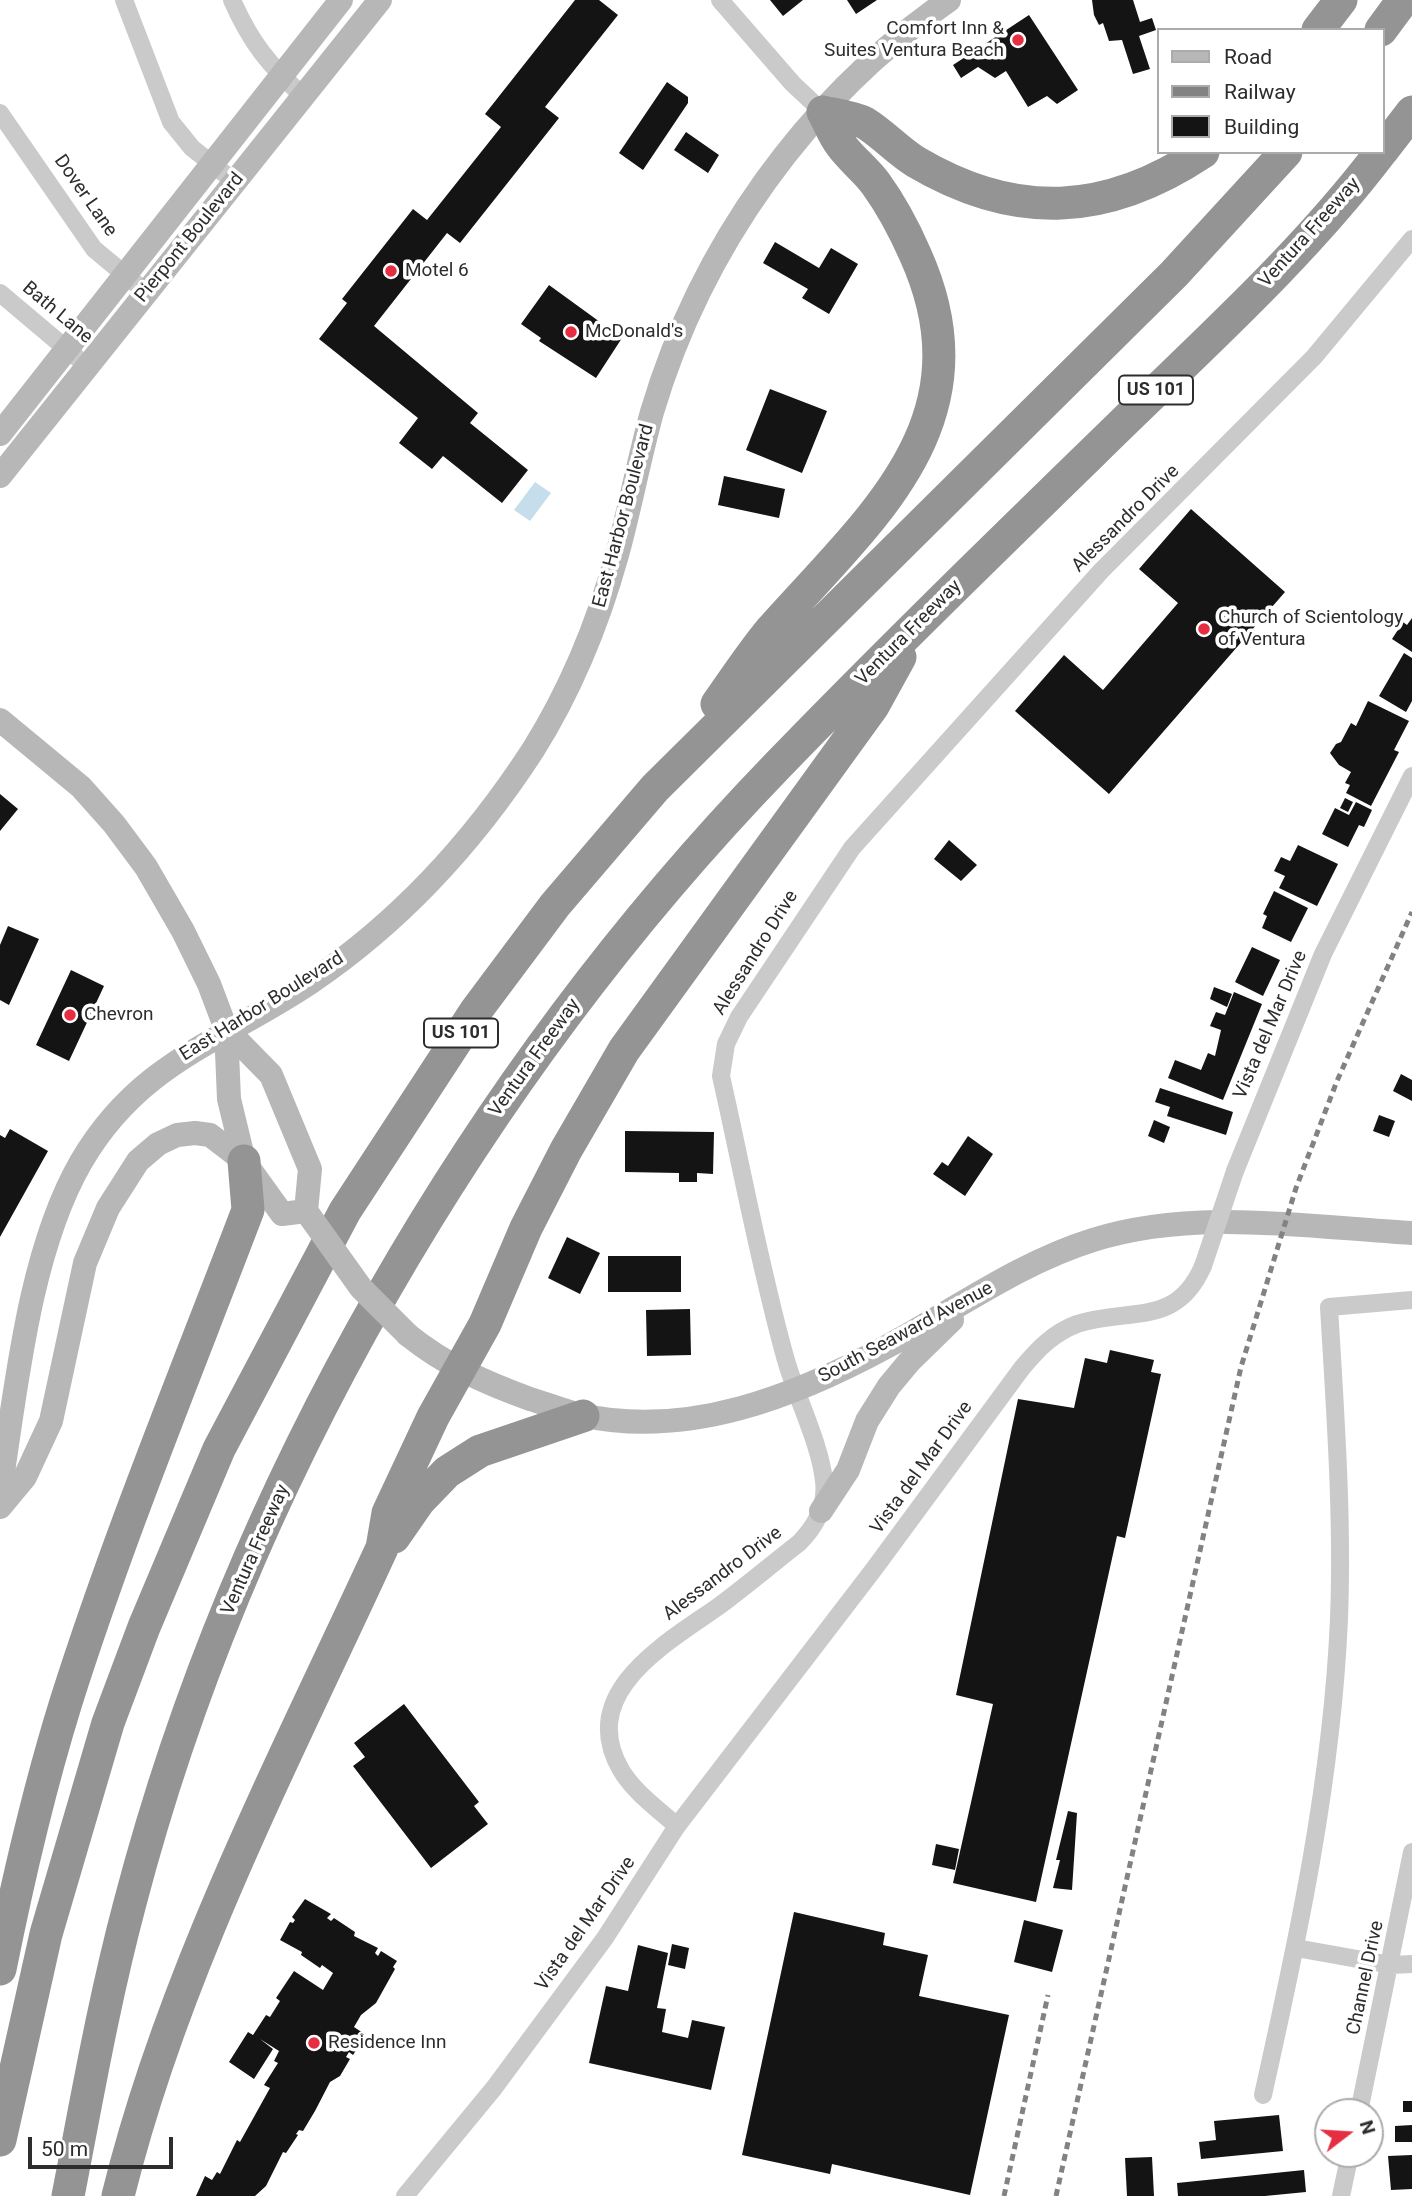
<!DOCTYPE html>
<style>
body{margin:0}
#map{position:relative;width:1412px;height:2196px;overflow:hidden;background:#fff;font-family:Roboto,sans-serif}
canvas{display:block}
.legend{position:absolute;left:1157px;top:28px;width:228px;height:126px;box-sizing:border-box;background:#fff;border:2px solid #ababab;margin:0;padding:9px 12px;list-style:none;font-size:21px;color:#2d2d2d}
.legend li{display:flex;align-items:center;gap:14px;height:35px}
.legend b{width:35px;border:2px solid #ababab}
.north{position:absolute;left:1314px;top:2098px;width:70px;height:70px;box-sizing:border-box;background:#fff;border:2px solid #ababab;border-radius:50%;rotate:73deg;font-size:19px;font-weight:700;line-height:28px;text-align:center;color:#2d2d2d}
.north::after{content:'';display:block;margin:auto;width:24px;height:32px;background:#e52e41;clip-path:polygon(50% 0,100% 100%,50% 72%,0 100%)}
.scale{position:absolute;left:28px;top:2137px;width:145px;height:32px;box-sizing:border-box;border:4px solid #2d2d2d;border-top:0;padding-left:9px;font-size:21px;line-height:24px;white-space:nowrap;color:#2d2d2d;-webkit-text-stroke:5px #fff;paint-order:stroke}
</style>
<div id="map">
<canvas width="1412" height="2196"></canvas>
<ul class="legend">
<li><b style="height:9px;background:#b7b7b7"></b>Road</li>
<li><b style="height:9px;background:#828282"></b>Railway</li>
<li><b style="height:19px;background:#141414"></b>Building</li>
</ul>
<div class="north">N</div>
<div class="scale">50 m</div>
</div>
<script>
const ctx = document.querySelector('canvas').getContext('2d');
ctx.lineJoin = 'round';
function paint(path, color) {
  ctx.fillStyle = color;
  ctx.fill(path, 'evenodd');
}
function trace(path, color, width, dash) {
  ctx.strokeStyle = color;
  ctx.lineWidth = width;
  ctx.lineCap = dash ? 'butt' : 'round';
  ctx.setLineDash(dash || []);
  ctx.stroke(path);
}
function write(font, color, halo, rows, align = 'center') {
  ctx.font = font + ' Roboto,sans-serif';
  ctx.lineWidth = 7;
  ctx.setLineDash([]);
  ctx.textBaseline = 'middle';
  ctx.strokeStyle = halo;
  ctx.fillStyle = color;
  for (const [text, x, y, turn = 0] of rows) {
    ctx.save();
    ctx.translate(x, y);
    ctx.rotate((+turn || 0) * Math.PI / 180);
    ctx.textAlign = isNaN(turn) ? turn : align;
    if (halo) ctx.strokeText(text, 0, 0);
    ctx.fillText(text, 0, 0);
    ctx.restore();
  }
}
paint(new Path2D(`
 M535 482 551 493 530 521 514 510Z`), '#c6deeb');
paint(new Path2D(`
 M575 0H599L618 15 545 107 559 118 460 243 447 233 374 326 478 413 470 423 528 470 502 503 443 456 432 469 399 443 418 418 319 339 347 303 342 299 413 209 427 220 501 127 485 114Z
 M770 0H803L783 16Z
 M847 0H877L856 14Z
 M1092 0H1133L1140 22 1152 18 1156 30 1139 36 1150 69 1133 74 1122 40 1109 41 1103 23 1099 25 1094 15Z
 M1029 15 1078 90 1057 104 1047 96 1028 107 1006 71 995 78 978 67 961 78 953 65Z
 M667 82 688 97V103L643 170 619 153Z
 M686 132 719 155 708 173 674 150Z
 M775 242 819 268 831 248 858 264 829 314 802 298 808 289 763 263Z
 M549 285 622 338 596 378 539 341 541 338 521 324Z
 M770 389 827 411 802 473 746 450Z
 M724 476 785 489 779 518 718 505Z
 M1191 509 1285 592 1109 794 1015 711 1064 655 1103 690 1178 603 1139 569Z
 M1412 618V652L1392 639 1403 622 1407 625Z
 M1404 653 1412 658V701L1406 712 1379 696Z
 M1368 701 1409 721 1394 750 1399 752 1371 806 1346 793 1350 785 1345 783 1351 772 1339 765 1330 753 1336 744 1341 742 1351 723 1356 726Z
 M0 794 18 809 0 831Z
 M1345 798 1353 802 1348 812 1340 808Z
 M1356 802 1372 810 1364 827 1359 825 1348 847 1322 834 1335 808 1349 815Z
 M949 840 977 865 961 881 934 859Z
 M1298 845 1338 864 1317 906 1279 888 1285 876 1274 871 1281 857 1290 861Z
 M1274 891 1308 908 1291 942 1262 928 1267 916 1263 914Z
 M8 926 39 939 9 1005 0 1000V945Z
 M1252 947 1280 960 1263 996 1235 982Z
 M71 970 104 986 69 1061 36 1045Z
 M1214 987 1232 994 1227 1007 1210 999Z
 M1234 992 1262 1004 1223 1100 1168 1078 1175 1060 1201 1070 1208 1053 1215 1056 1221 1030 1210 1026 1216 1012 1225 1015Z
 M1401 1074 1412 1080V1101L1393 1091Z
 M1160 1088 1233 1112 1226 1135 1167 1116 1170 1107 1155 1102Z
 M1379 1115 1395 1121 1389 1137 1373 1131Z
 M1154 1120 1170 1127 1164 1143 1148 1136Z
 M10 1129 48 1151 0 1237V1135L5 1138Z
 M625 1131 714 1132 713 1174 697 1173V1182H679V1173L625 1172Z
 M968 1136 993 1154 965 1196 933 1174 942 1162 948 1166Z
 M567 1237 600 1253 580 1294 548 1278Z
 M608 1256H681V1292H608Z
 M690 1309 691 1355 647 1356 646 1310Z
 M1110 1350 1154 1360 1151 1372 1161 1374 1125 1538 1117 1536 1036 1902 953 1883 993 1704 956 1695 1018 1399 1074 1408 1085 1358 1107 1363Z
 M404 1704 479 1802 474 1806 488 1824 431 1868 353 1766 365 1757 354 1743Z
 M1068 1811 1077 1813 1072 1890 1053 1888 1060 1860H1056Z
 M936 1844 959 1849 955 1870 932 1865Z
 M305 1899 331 1914 327 1918 331 1921 334 1918 355 1932 354 1936 378 1948 375 1953 378 1956 381 1951 397 1961 393 1967 395 1969 376 2003 361 2015 354 2027 366 2035 353 2055 349 2052 346 2057 350 2059 340 2076 330 2082 315 2111 303 2131 299 2130 296 2134 298 2135 286 2153 283 2152 266 2186 255 2196H196L205 2176 212 2180 217 2172 220 2174 237 2140 240 2142 270 2088 264 2085 278 2063 274 2061 279 2051 260 2039 273 2049 254 2079 229 2062 248 2032 253 2035 266 2015 270 2017 280 2001 276 1998 294 1971 323 1990 333 1973 322 1965 320 1968 301 1955 302 1952 280 1940 290 1922 293 1923 295 1920 292 1917Z
 M794 1912 885 1933 883 1945 928 1955 919 1996 1009 2015 970 2195 832 2164 830 2174 742 2155Z
 M1024 1920 1063 1930 1052 1972 1014 1962Z
 M672 1944 689 1948 685 1969 668 1965Z
 M638 1945 668 1953 657 2008 666 2009 662 2032 688 2038 692 2020 725 2027 711 2090 589 2063 606 1986 628 1991Z
 M1403 2101H1412V2112H1403Z
 M1279 2115 1283 2151 1201 2159 1199 2142 1216 2140 1214 2121Z
 M1412 2125V2142H1395V2126Z
 M1412 2155V2189L1391 2190 1388 2156Z
 M1152 2157 1154 2196H1127L1125 2158Z
 M1304 2170 1306 2192 1265 2196H1178L1177 2183Z`), '#141414');
trace(new Path2D(`
 M124 0 171 122 192 148 235 182
 M232 0C251 43 269 65 303 96
 M720 0 793 84 823 112
 M0 113 94 249 147 293
 M0 293 76 357
 M1235 1171 1323 954 1412 776
 M677 1826C658 1809 634 1792 621 1770 576 1692 667 1643 719 1606 746 1586 772 1564 799 1543 816 1526 827 1506 824 1481 820 1442 794 1393 784 1353 759 1262 742 1169 721 1076L726 1044 739 1017 852 848 1101 571 1314 357 1412 239
 M1296 1948 1391 1965 1412 1964
 M1263 2095C1298 1938 1332 1781 1339 1619 1343 1515 1335 1410 1329 1307L1412 1300
 M1359 2112 1412 1852
 M405 2196 494 2088 605 1938 677 1826 874 1569 1022 1368C1038 1349 1053 1333 1077 1324 1130 1307 1176 1328 1203 1266
 M1341 2196 1350 2154`), '#cacaca', 18);
trace(new Path2D(`
 M0 434 341 0
 M0 476 380 0
 M0 720 81 787 114 824 146 867 183 931 209 984 226 1029 229 1099 244 1161 282 1214 306 1211 310 1169 271 1075 226 1029
 M408 1335C445 1365 486 1383 530 1399 547 1404 563 1411 581 1415 688 1439 796 1396 888 1346 955 1310 1019 1263 1093 1240 1194 1208 1307 1227 1412 1233
 M0 1492C16 1389 29 1252 81 1162 140 1061 222 1042 311 982 401 921 474 841 533 750 570 691 598 623 617 555 630 508 639 459 652 412 701 247 807 98 949 0
 M0 1507 25 1477 51 1421 85 1263 108 1208 138 1161 158 1144 177 1135 195 1133 210 1135 244 1161
 M821 1511 848 1470 867 1421 889 1386 909 1362 952 1320`), '#b7b7b7', 24);
trace(new Path2D(`
 M1318 30 1341 0
 M1381 30 1403 0
 M823 112C836 115 853 117 865 123 883 134 898 151 916 162 1016 221 1107 216 1203 152
 M1382 151 1412 112
 M717 704C734 680 751 654 770 631 870 518 991 422 915 254 904 229 892 206 876 184 866 170 851 159 841 145 833 135 829 122 823 112
 M394 1537 419 1501 447 1472 480 1451 583 1416
 M0 1969C18 1879 39 1789 66 1702 119 1535 186 1373 248 1210L244 1161
 M0 2140 46 1934 108 1723 144 1627 219 1449 345 1211 475 1012 555 905 655 788 1174 274 1286 152
 M68 2196C87 2098 104 2000 130 1903 239 1486 478 1075 778 765 893 646 1013 530 1132 414 1219 330 1308 248 1381 152
 M118 2196C173 1972 286 1757 382 1548L388 1513 433 1417 485 1324 526 1228 566 1150 624 1050 873 706 900 657`), '#949494', 33);
trace(new Path2D(`
 M1004 2196 1048 1995
 M1056 2196 1241 1367 1296 1188 1337 1081 1412 912`), '#828282', 5, [7, 5]);
trace(new Path2D(`
 M1203 1266 1235 1171`), '#cacaca', 18);
trace(new Path2D(`
 M306 1211 361 1288 408 1335`), '#b7b7b7', 24);
for (const [x, y, r, color] of [
 [1018,40,7,"#e52e41"],
 [391,271,7,"#e52e41"],
 [571,332,7,"#e52e41"],
 [1204,629,7,"#e52e41"],
 [70,1015,7,"#e52e41"],
 [314,2043,7,"#e52e41"]
]) {
  const dot = new Path2D();
  dot.arc(x, y, r, 0, 2 * Math.PI);
  ctx.fillStyle = color;
  ctx.fill(dot);
  trace(dot, '#fff', 2.5);
}
for (const [x, y, w] of [
 [1156,390,74],
 [461,1033,74]
]) {
  const box = new Path2D();
  box.roundRect(x - w / 2, y - 14.5, w, 29, 5);
  ctx.fillStyle = '#fff';
  ctx.fill(box);
  trace(box, '#2d2d2d', 2);
}
write('bold 18px', '#2d2d2d', null, [
 ["US 101",1156,390],
 ["US 101",461,1033]
]);
write('19px', '#2d2d2d', '#fff', [
 ["Comfort Inn &",1004,29,"right"],
 ["Suites Ventura Beach",1004,51,"right"],
 ["Motel 6",405,271],
 ["McDonald's",585,332],
 ["Church of Scientology",1218,618],
 ["of Ventura",1218,640],
 ["Chevron",84,1015],
 ["Residence Inn",328,2043]
], 'left');
write('19px', '#2d2d2d', '#fff', [
 ["Dover Lane",85,196,55],
 ["Ventura Freeway",1310,233,-48],
 ["Pierpont Boulevard",190,238,-51],
 ["Bath Lane",57,313,40],
 ["East Harbor Boulevard",624,516,-75],
 ["Alessandro Drive",1126,519,-45],
 ["Ventura Freeway",909,633,-45],
 ["Alessandro Drive",756,953,-58],
 ["East Harbor Boulevard",262,1007,-32],
 ["Vista del Mar Drive",1271,1025,-67],
 ["Ventura Freeway",535,1058,-54],
 ["South Seaward Avenue",906,1333,-28],
 ["Vista del Mar Drive",922,1468,-54],
 ["Ventura Freeway",256,1550,-66],
 ["Alessandro Drive",723,1574,-37],
 ["Vista del Mar Drive",586,1924,-55],
 ["Channel Drive",1366,1978,-78]
]);
</script>
